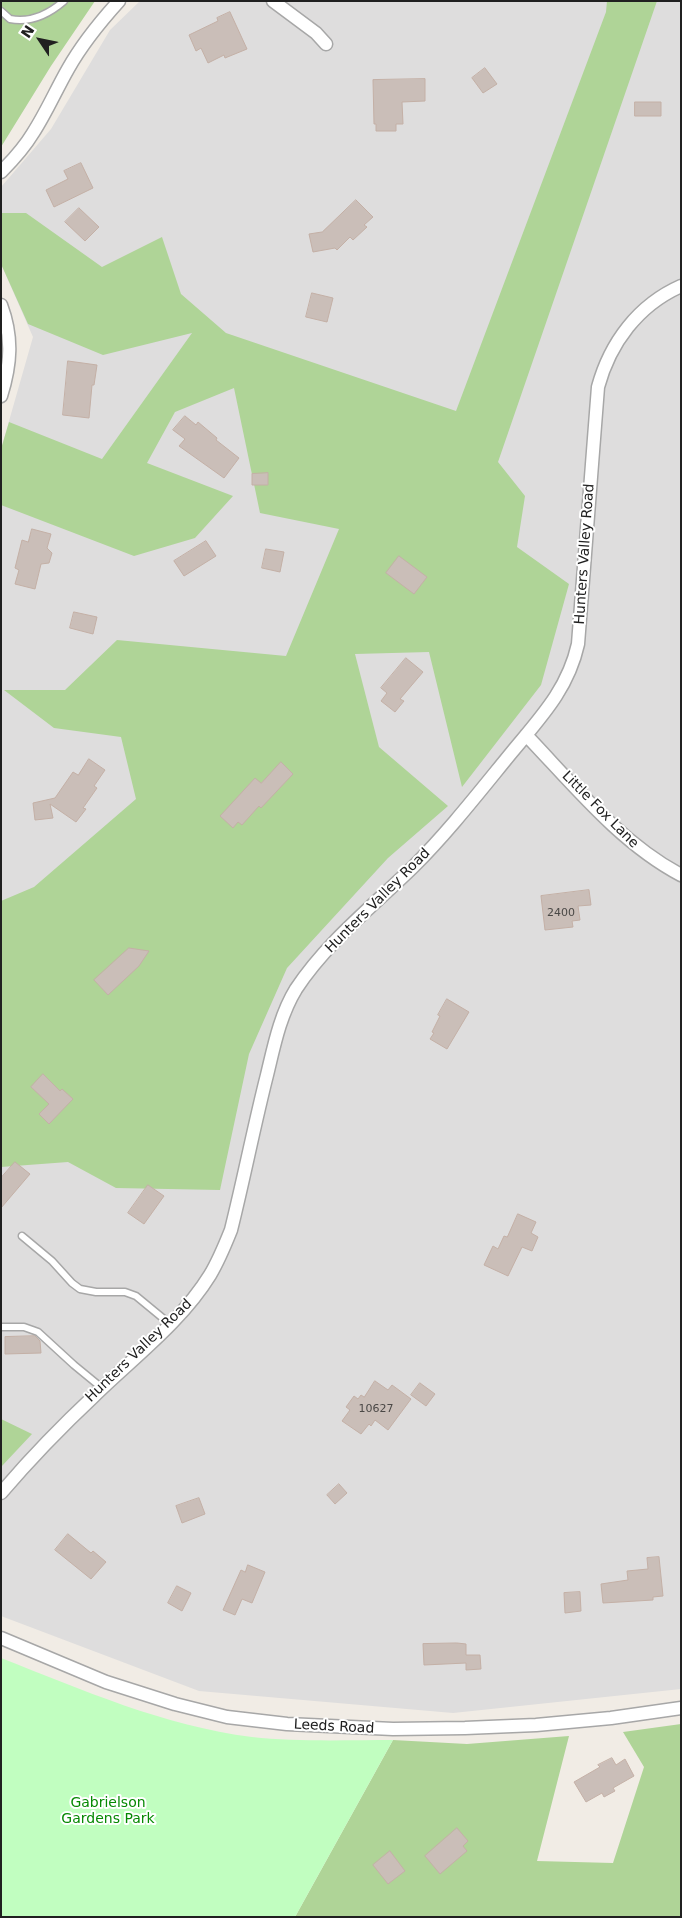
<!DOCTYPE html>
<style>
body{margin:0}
#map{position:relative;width:682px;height:1918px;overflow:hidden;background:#f1ece5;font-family:"DejaVu Sans",sans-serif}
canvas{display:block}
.frame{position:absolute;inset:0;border:2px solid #202020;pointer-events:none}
.north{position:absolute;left:15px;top:15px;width:50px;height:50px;-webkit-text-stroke:4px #fff;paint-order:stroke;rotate:304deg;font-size:14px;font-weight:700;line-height:20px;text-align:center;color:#202020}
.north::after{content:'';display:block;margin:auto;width:18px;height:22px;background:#202020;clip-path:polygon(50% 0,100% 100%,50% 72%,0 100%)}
</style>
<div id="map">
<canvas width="682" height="1918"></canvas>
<div class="frame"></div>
<div class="north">N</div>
</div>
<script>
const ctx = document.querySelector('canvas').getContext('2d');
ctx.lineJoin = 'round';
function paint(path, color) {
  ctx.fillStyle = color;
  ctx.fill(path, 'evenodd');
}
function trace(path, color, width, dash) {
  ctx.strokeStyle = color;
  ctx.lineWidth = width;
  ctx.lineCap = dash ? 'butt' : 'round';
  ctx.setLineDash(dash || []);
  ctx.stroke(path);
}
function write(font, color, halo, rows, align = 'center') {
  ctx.font = font + ' "DejaVu Sans",sans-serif';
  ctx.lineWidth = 4;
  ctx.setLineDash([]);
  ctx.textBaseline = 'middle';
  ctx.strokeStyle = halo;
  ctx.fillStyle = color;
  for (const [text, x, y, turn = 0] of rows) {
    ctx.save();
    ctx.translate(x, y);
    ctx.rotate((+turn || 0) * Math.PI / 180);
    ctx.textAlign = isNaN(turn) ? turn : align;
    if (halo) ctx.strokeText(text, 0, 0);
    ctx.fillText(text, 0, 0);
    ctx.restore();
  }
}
paint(new Path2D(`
 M140 1H681V1689L453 1713 199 1691 1 1616V449L33 337 1 264V187L51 129 110 30Z`), '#dedddd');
paint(new Path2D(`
 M1 1H95L51 66 1 147Z
 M607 1H657L498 462 525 496 517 547 569 584 541 685 462 787 429 652 355 654 379 747 448 806 388 858 287 968 249 1054 220 1190 116 1188 68 1162 1 1167V901L34 887 136 799 121 737 54 728 4 690H65L117 640 286 656 339 529 260 513 234 388 175 412 147 463 233 496 195 538 134 556 1 505V449L9 422 102 459 192 333 103 355 28 324 1 264V213H26L102 267 162 237 181 294 226 333 456 411 606 12Z
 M1 1419 32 1434 1 1467Z
 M681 1724V1917H295L393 1740 467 1744 569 1736 537 1861 613 1863 644 1767 623 1732Z`), '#afd497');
paint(new Path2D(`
 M1 1658C83 1690 164 1726 252 1737 296 1742 348 1740 393 1740L295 1917H1Z`), '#c1fec0');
const building = new Path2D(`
 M230 12 247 49 225 58 224 55 208 63 201 48 196 51 189 35 218 21 217 18Z
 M485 68 497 84 483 93 472 78Z
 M425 79V101L402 102 403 124H396V131H376V124H374L373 80Z
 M635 102H661V116H635Z
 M81 163 93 188 54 207 46 190 68 179 64 171Z
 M356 200 373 217 364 225 367 227 353 240 350 237 337 250 335 248 313 252 309 234 322 232Z
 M79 208 99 227 85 241 65 222Z
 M312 293 333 298 327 322 306 317Z
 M68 361 97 365 94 385H92L89 418 63 415Z
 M185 416 196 425 198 422 217 438 216 440 239 458 224 478 179 446 185 439 173 430Z
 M268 473V485H252V474Z
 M32 529 51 534 47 548 52 553 49 563 41 564 35 589 15 584 19 570 15 568 22 540 28 542Z
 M206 541 216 556 184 576 174 561Z
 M266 549 284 552 280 572 262 568Z
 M399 556 427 577 414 594 386 573Z
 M74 612 97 617 93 634 70 628Z
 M406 658 423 672 400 699 404 701 395 712 381 701 387 693 381 688Z
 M89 759 105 770 94 786 97 788 83 808 86 809 76 822 50 804 53 818 35 820 33 803 55 798 73 772 78 775Z
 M281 762 293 774 261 808 259 806 242 825 238 822 233 828 220 816 255 778 261 783Z
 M589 890 591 905 578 906 580 920 572 921 573 927 545 930 541 896Z
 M129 948 149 951 139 966 108 995 94 980Z
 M447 999 469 1012 447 1049 430 1039 434 1033 432 1032 440 1016 438 1015Z
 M43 1074 60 1091 62 1089 73 1099 49 1124 39 1114 49 1104 31 1087Z
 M15 1162 30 1174 1 1208V1178Z
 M148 1185 164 1196 144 1224 128 1213Z
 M518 1214 536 1222 531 1233 538 1237 532 1251 522 1247 508 1276 484 1265 493 1246 498 1249 504 1236 507 1237Z
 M35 1336 40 1341 41 1353 5 1354V1337Z
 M375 1381 388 1390 392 1385 411 1399 388 1430 375 1420 371 1426 369 1424 361 1434 342 1421 350 1410 346 1407 354 1396 358 1399 361 1395 364 1397Z
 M420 1383 435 1394 426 1406 411 1395Z
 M339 1484 347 1493 335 1504 327 1495Z
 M199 1498 205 1514 182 1523 176 1506Z
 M68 1534 91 1553 93 1551 106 1562 91 1579 55 1550Z
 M659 1557 663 1596 653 1597V1600L603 1603 601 1584 628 1580 627 1571 648 1569 647 1558Z
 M248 1565 265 1572 252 1603 242 1599 235 1615 223 1610 241 1570 245 1572Z
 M177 1586 191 1593 182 1611 168 1603Z
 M580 1592 581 1611 565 1613 564 1593Z
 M457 1643 466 1644V1655H480L481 1669 466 1670V1663L424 1665 423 1644Z
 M612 1758 616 1765 625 1759 634 1776 613 1788 615 1791 604 1797 602 1793 586 1802 574 1782 600 1767 598 1765Z
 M457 1828 468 1841 463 1846 467 1851 440 1874 425 1856Z
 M390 1851 405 1871 388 1884 373 1865Z`);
paint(building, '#cabeb8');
trace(building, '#c4b0a6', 1);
const lane = new Path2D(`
 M1 11 10 19C30 23 49 14 64 1
 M22 1236 52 1261 72 1283 80 1289 96 1292H125L136 1296 170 1324
 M1 1327H24L38 1332 74 1365 102 1388`);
const street = new Path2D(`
 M273 1 316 33 326 44
 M1 172C13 160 24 148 33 133 46 113 56 90 68 69 82 44 100 22 119 1
 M1 305C13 337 11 364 1 396
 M526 735C573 784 620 843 681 875
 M1 1493C30 1459 62 1426 94 1396 134 1357 181 1322 210 1275 219 1260 225 1245 231 1230 244 1178 254 1126 267 1075 274 1046 280 1015 296 989 327 942 373 906 413 867 449 831 480 791 512 752 541 717 568 689 578 644L598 387C610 343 638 305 681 286
 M1 1638 106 1682 175 1704 227 1717 287 1724 393 1729 465 1728 536 1725 611 1718 681 1708`);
trace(lane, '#a7a7a7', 9);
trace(street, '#a7a7a7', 15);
trace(lane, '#fff', 6);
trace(street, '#fff', 12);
write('11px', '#4a4846', null, [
 ["2400",561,913],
 ["10627",376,1409]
]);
write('14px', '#202020', '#fff', [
 ["Hunters Valley Road",585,554,-86],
 ["Little Fox Lane",600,810,45],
 ["Hunters Valley Road",378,901,-45],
 ["Hunters Valley Road",139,1351,-44],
 ["Leeds Road",334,1727,3]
]);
write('14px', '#068903', '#fff', [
 ["Gabrielson",108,1803],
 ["Gardens Park",108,1819]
]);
</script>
